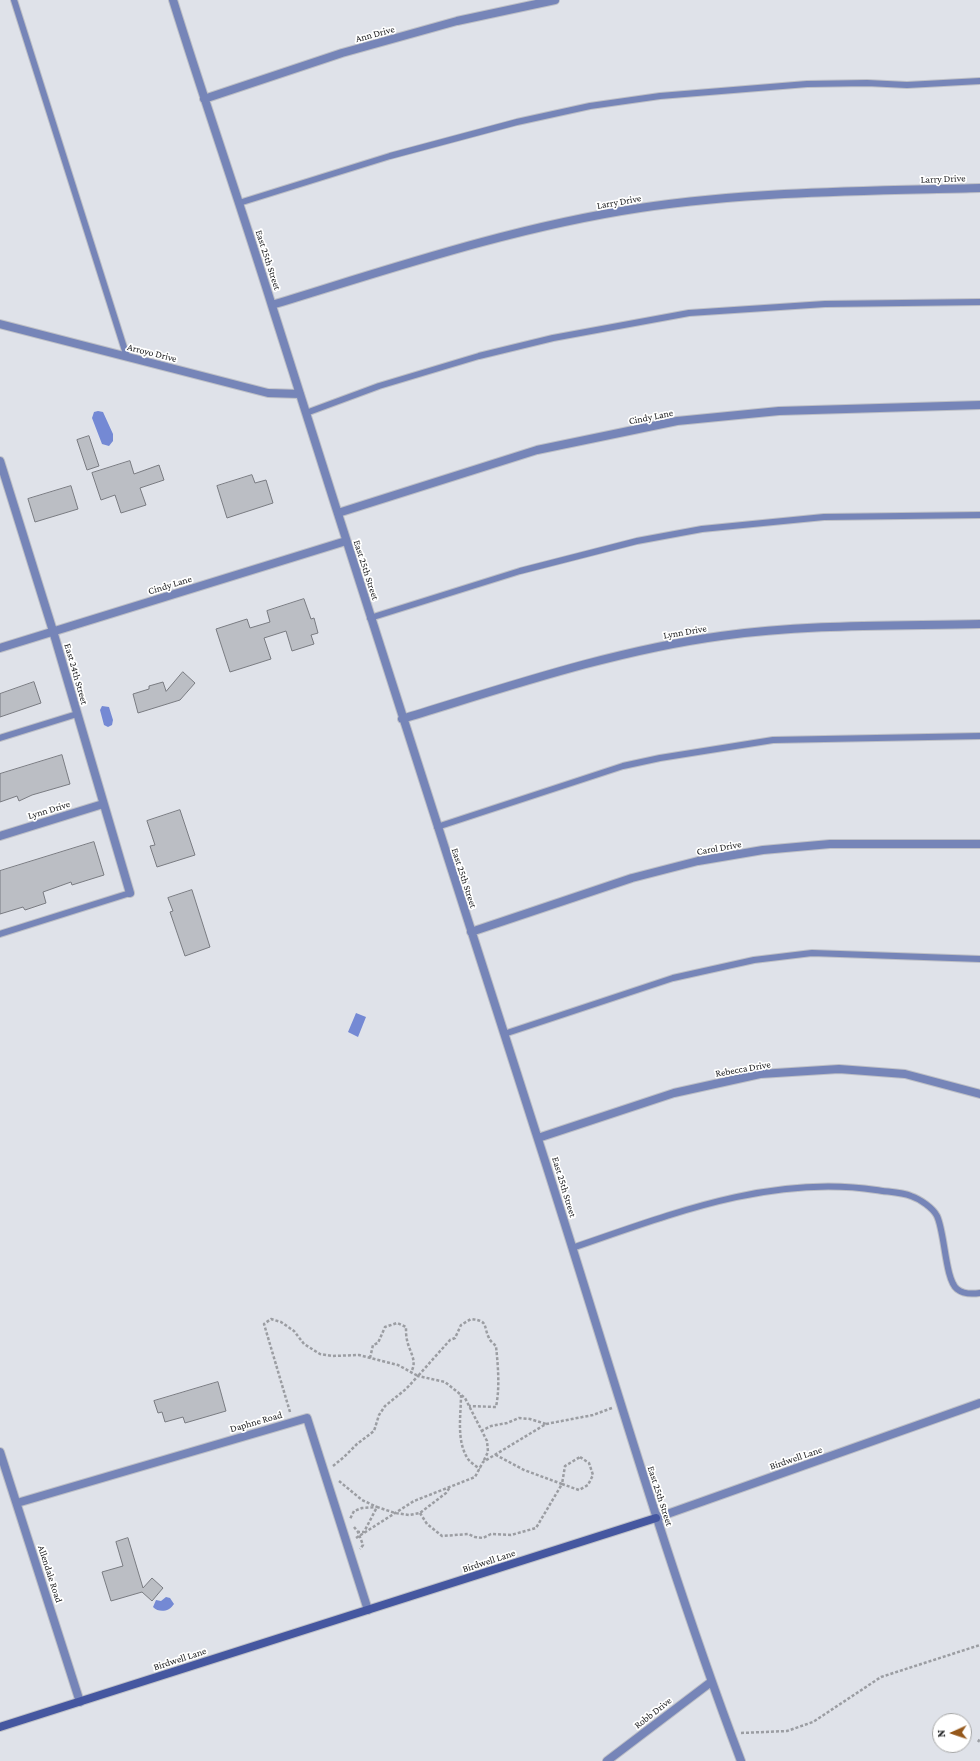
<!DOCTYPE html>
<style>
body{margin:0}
#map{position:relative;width:980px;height:1761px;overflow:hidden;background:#dfe2e9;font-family:"Crimson Pro",serif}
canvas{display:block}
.north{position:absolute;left:932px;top:1713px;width:40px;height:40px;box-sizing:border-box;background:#fff;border:1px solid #a6a7a7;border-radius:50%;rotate:267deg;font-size:11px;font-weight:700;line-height:16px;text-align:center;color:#212224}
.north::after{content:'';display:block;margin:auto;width:14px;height:18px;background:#95581b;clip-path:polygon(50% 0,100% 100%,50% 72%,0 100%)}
</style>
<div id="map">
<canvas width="980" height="1761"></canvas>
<div class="north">N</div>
</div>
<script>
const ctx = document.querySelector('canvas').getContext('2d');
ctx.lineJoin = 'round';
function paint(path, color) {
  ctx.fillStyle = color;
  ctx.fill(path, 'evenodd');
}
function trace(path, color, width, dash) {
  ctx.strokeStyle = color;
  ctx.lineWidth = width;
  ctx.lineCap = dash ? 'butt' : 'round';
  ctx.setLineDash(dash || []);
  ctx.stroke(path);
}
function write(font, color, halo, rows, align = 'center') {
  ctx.font = font + ' "Crimson Pro",serif';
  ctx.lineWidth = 3.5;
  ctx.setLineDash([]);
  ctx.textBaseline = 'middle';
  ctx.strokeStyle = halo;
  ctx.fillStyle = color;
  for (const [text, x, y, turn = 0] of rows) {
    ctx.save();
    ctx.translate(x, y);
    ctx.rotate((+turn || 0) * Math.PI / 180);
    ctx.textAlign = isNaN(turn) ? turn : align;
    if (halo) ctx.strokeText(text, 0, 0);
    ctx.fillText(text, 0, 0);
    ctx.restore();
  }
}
paint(new Path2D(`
 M98 411 103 412 113 434V441L109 446 102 444 92 418 94 412Z
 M102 706 109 707 113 720 112 725 108 727 104 725 100 710Z
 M356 1013 366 1017 358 1037 348 1032Z
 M166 1597 170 1598 174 1604C169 1612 159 1613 153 1607L156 1600 161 1601Z`), '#7489d4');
const building = new Path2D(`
 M89 436 99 466 87 470 77 440Z
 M130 461 134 474 159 465 164 480 140 488 146 505 121 513 115 495 101 500 92 473Z
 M252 475 255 483 266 480 273 503 227 518 217 486Z
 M71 486 78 509 35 522 28 499Z
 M304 599 311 619 314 618 318 633 311 635 314 644 292 651 286 631 264 638 271 659 230 672 216 629 247 619 250 628 270 622 267 611Z
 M183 672 195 683 180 700 138 713 133 694 149 689V686L163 682 166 691Z
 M34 682 41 703 0 717V694Z
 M62 755 70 784 32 795 19 801 17 796 0 802V774Z
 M180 810 195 855 157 867 150 846 155 845 147 821Z
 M94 842 104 875 72 885 71 882 43 892 46 903 25 910 23 907 0 914V871Z
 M192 890 210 947 185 956 170 912 173 911 168 898Z
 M218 1382 226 1411 185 1423 183 1417 165 1422 162 1412 158 1413 154 1401Z
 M128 1538 143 1588 152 1578 163 1588 152 1601 142 1592 111 1601 102 1572 123 1566 116 1542Z`);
paint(building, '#bbbec4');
trace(building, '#797b81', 1);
const lane = new Path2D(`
 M14 0 127 357
 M239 203 390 156 517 122 590 106 660 96 807 84 867 83 907 85 980 81
 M306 413 379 386 479 356 553 338 689 313 825 304 980 302
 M370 618 520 571 637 541 702 529 824 517 980 515
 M0 738 77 714
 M437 827 623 766 660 758 773 740 980 736
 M0 934 130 893
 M504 1034 673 978 754 960 812 953 980 959
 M572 1248C669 1215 771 1174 876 1190 887 1192 901 1192 911 1196 920 1199 933 1208 937 1216 945 1233 945 1279 957 1289 963 1294 973 1294 980 1293`);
const street = new Path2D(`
 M173 0C205 103 241 206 273 309 360 584 448 859 536 1133 604 1343 663 1555 741 1761
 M204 99 342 53 457 21 555 0
 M272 305C393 268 514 227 640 208 753 191 866 191 980 188
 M0 324 268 393 300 394
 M0 461 53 631 130 893
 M338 513 537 450 677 421 779 411 980 405
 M0 648 346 541
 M402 719C507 687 612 651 721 636 806 624 894 626 980 624
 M0 836 103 804
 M471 932 632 878 698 861 763 850 830 844H980
 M538 1138 674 1093 760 1074 839 1069 905 1074 980 1094
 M0 1452 80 1702
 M17 1503 307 1418 368 1610
 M656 1518 980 1403
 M607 1761 711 1682`);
const secondary = new Path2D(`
 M0 1727 656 1518`);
trace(lane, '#bdbfc6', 8);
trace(street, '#bdbfc6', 10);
trace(secondary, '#bdbfc6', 10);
trace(new Path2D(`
 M370 1358 373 1345 378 1343 385 1327 397 1323 406 1327C406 1331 406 1336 407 1340 409 1351 418 1361 411 1372
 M461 1395C461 1415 456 1441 468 1459 471 1463 476 1466 480 1469
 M290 1412 264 1324 271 1319 281 1322 294 1331 304 1344 320 1354 332 1356 359 1355 398 1365 418 1376 450 1340 455 1338 461 1325 471 1319C489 1321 483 1326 489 1338 490 1341 494 1344 496 1346 498 1366 500 1387 496 1407L469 1406
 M481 1431 491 1426 507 1423 519 1418 530 1419 546 1424
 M580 1457 589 1463 593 1475 588 1485 579 1490 562 1484 565 1466Z
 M333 1466 344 1457 357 1444 374 1431 379 1415 385 1406 406 1389 418 1376 445 1382 465 1398 487 1441 488 1452 483 1462
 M339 1481 362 1500 377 1507 362 1508 354 1511 350 1519
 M420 1513 427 1524 442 1536 468 1534 475 1537 483 1538 491 1534 511 1535 536 1528 562 1484 524 1470 496 1455
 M354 1527 358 1532 363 1545 360 1549
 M357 1532H364L377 1507 395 1513 409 1515 420 1513 446 1493 450 1487
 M356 1538 414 1501 475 1477 483 1462 546 1424 593 1415 612 1408
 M741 1733 787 1731 813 1722 881 1677 980 1645
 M978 1742 980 1739`), '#9b9da2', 2.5, [3, 2]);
trace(lane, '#7685b8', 6);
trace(street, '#7685b8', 8);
trace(secondary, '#4557a0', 8);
write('10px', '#212224', '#fff', [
 ["Ann Drive",375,34,-15],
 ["Larry Drive",943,179,-2],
 ["Larry Drive",619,202,-10],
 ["East 25th Street",268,260,72],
 ["Arroyo Drive",152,353,14],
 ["Cindy Lane",651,417,-11],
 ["East 25th Street",366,570,72],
 ["Cindy Lane",170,585,-17],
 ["Lynn Drive",685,632,-10],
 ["East 24th Street",76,674,74],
 ["Lynn Drive",49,810,-17],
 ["Carol Drive",719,848,-10],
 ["East 25th Street",464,878,72],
 ["Rebecca Drive",743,1069,-10],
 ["East 25th Street",564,1187,73],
 ["Daphne Road",256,1422,-16],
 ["Birdwell Lane",796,1458,-19],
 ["East 25th Street",660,1496,72],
 ["Birdwell Lane",489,1561,-18],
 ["Allendale Road",50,1574,72],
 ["Birdwell Lane",180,1659,-18],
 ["Robb Drive",653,1713,-38]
]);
</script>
